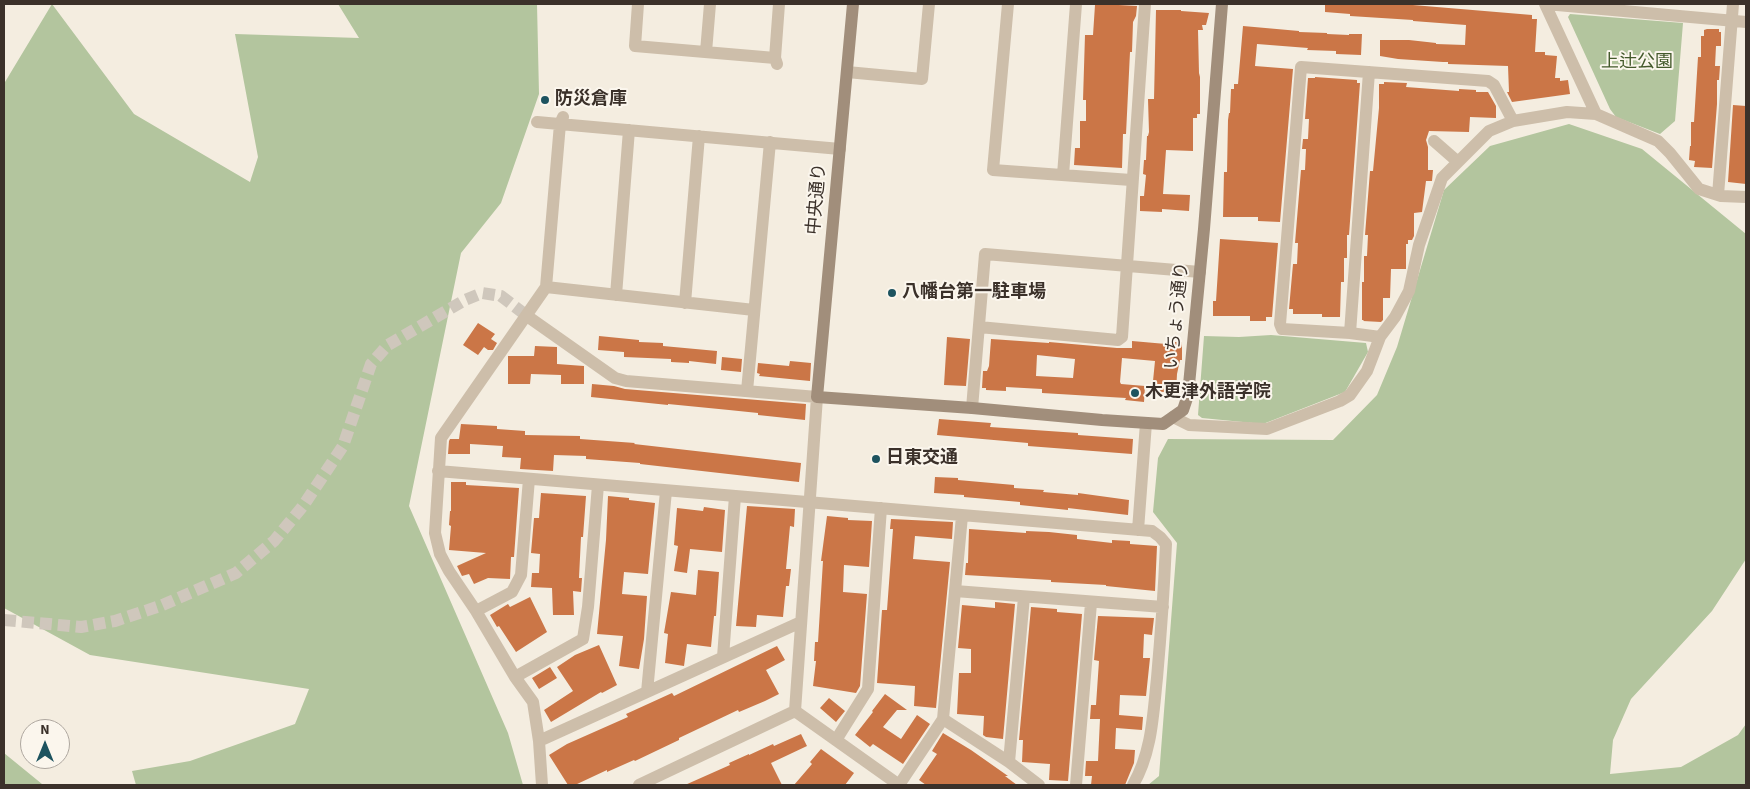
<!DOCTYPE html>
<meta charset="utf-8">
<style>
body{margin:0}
#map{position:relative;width:1750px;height:789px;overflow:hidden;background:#f4ede0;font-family:"Source Sans 3",sans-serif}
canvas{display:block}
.frame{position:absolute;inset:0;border:5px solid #3b312a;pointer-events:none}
.north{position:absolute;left:20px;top:719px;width:50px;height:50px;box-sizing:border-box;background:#fbf6ed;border:1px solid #aea79f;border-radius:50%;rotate:0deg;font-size:14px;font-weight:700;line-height:20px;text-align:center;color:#3b312a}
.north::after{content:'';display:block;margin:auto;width:18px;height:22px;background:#1d535f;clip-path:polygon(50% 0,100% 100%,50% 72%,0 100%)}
</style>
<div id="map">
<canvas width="1750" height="789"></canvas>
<div class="frame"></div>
<div class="north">N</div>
</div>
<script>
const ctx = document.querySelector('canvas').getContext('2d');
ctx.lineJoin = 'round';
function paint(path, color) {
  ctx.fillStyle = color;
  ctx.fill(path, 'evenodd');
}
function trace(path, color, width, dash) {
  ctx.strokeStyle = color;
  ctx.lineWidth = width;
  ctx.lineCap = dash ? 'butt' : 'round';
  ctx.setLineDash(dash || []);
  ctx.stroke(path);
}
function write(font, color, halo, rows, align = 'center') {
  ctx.font = font + ' "Source Sans 3","Noto Sans JP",sans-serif';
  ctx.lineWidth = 4;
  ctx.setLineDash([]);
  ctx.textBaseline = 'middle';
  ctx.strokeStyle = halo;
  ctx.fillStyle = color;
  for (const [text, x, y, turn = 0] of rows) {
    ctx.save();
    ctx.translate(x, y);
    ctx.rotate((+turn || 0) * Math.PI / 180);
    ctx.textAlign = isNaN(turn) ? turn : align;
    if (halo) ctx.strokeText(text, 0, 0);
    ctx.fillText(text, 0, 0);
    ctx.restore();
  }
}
paint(new Path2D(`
 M52 4 134 114 250 182 258 157 235 34 359 38 338 4H537L539 94 501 203 461 253 409 506 508 733 523 785H136L132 771 190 761 295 724 309 689 90 655 4 608V80L5 82Z
 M1570 14 1683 23 1675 121 1660 134 1616 117 1610 109 1568 17Z
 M1569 124 1642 149 1746 234V559L1712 611 1631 699 1613 740 1610 774 1681 767 1738 735 1746 724V785H1148L1159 776 1177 543 1153 512 1158 458 1168 439 1333 440 1377 395 1397 347 1444 190 1490 146Z
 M1271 335 1366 343 1368 352 1345 392 1263 424 1202 418 1198 415 1204 336 1239 337Z
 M4 753 42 784V785H4Z`), '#b3c59e');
paint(new Path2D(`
 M1100 4 1137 6 1136 16 1133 22 1132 52H1130L1126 134H1123L1122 168 1074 165 1075 148H1080V121H1086V100H1083L1085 35H1093L1095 5Z
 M1325 4H1401L1532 15V19H1537L1535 52H1545V55L1557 56 1555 78H1560V81L1568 80 1570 94 1512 102 1507 92H1509L1508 66 1448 64V62H1443L1398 59 1380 56V40H1409L1436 43V44L1465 45 1466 25 1413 21V20L1350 16V14L1325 12Z
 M1156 10H1181V11L1209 13 1206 25H1202L1203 30H1198L1199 73 1200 77V114H1197V118H1193V151L1166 150 1163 194 1190 195 1189 211 1162 209V212L1140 211V196H1144L1146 175 1143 174 1144 160H1146L1147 136H1148L1149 132 1148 99H1154Z
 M1243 26 1299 31V32L1327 33V34L1349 35V34H1362L1361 55 1336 54V51L1307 50 1308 48 1257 44 1255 66 1293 69 1280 222 1258 221V217H1223L1224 172H1227L1228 120 1229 113H1230L1231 89H1234V84H1238Z
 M1707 29H1719V32H1721V46H1716L1715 66H1720L1719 80H1717V104L1712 168 1694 167 1695 161 1689 160 1690 146H1691V122H1694L1698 57H1701V36H1704V30Z
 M1315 77 1357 80V83H1360L1349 235H1347V258H1344V282H1341L1340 317H1322V314H1293V309H1289L1293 264H1297L1298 243H1295L1301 170H1305L1306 149H1302L1303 139H1308L1309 119H1305L1308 78H1315Z
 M1384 82 1407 83 1406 87 1459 91V89L1476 90V92H1488L1496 106V118L1470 117 1469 132 1429 131 1426 140 1428 147V170H1433L1432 181H1426L1422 212 1414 213V236L1412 240H1408V244H1406V269H1391L1390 298H1383V320L1381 322 1363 321 1364 320H1362V282H1364V256H1367L1368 235H1365L1370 171H1373L1379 108V84H1384Z
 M1733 105 1746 106V184L1728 182Z
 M1220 239 1278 243 1272 317H1266V321H1250V316H1213V301H1216Z
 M478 323 495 334 491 339 497 343 493 350H488L484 347 478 355 463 345Z
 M599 336 639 340V342L663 343V346L717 351 716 364 689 361V363L671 362V359L624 357V352L598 350Z
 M947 337 970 339 966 386 944 385Z
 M991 339 1049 343V342L1117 348H1132V341L1166 344V342H1182V360H1180L1177 374 1176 393 1152 391 1155 361 1122 358 1120 382 1121 384 1145 386 1144 402 1125 400 1126 398 1042 393V389L1006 387V391L986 390V388H982L983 371H987L989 366ZM1037 355 1075 359 1073 378 1036 376Z
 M535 346 557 347V364L584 366V384H561V375L531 374 530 384H508V356H534Z
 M722 357 742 359 741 372 721 370Z
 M790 361 811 363 810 381 759 376 760 374 757 373 758 363 789 366Z
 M592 384 614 386 625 389 806 404 805 420 758 415V413L729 410 668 404V405L591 397Z
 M939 419 991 423 990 427 1078 433V435L1133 439 1132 454 1028 446V443L937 435Z
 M461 424 497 426V429L525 431V435L580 436V439L635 443 634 444 801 463 799 482 640 464V463L586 459V456L554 455 553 471 520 469 521 458 502 457 503 446 470 444V454H448L449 441 450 439H459Z
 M935 477 958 478V480L1014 485V488L1044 490 1043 492 1078 495V493L1129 500 1128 515 1068 508V510L1020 505V502L964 497V495L934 493Z
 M451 482H466V485L519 488 514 557H511L510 579 488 578 474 584 469 574 462 576 457 566 486 553 449 550 451 526 449 525 450 511H451Z
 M541 493 586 496 583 537H581L579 578H582L581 592 573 591 574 615H553L552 588 531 587 532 573H539L540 554 531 553 534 518H539Z
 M608 496 629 498V500L655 503 648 574 624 572 622 594 647 596 644 639 639 669 619 666 623 636 597 634 606 540Z
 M747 506 795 509 794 527 790 526 786 569H791L789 586H786L783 617 757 615 756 627 736 626Z
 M704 507 725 510 722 552 690 549 687 573 674 571 678 546 674 545 677 508 703 511Z
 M827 516 848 518V520L872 521 869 567 844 565 843 592 867 594 860 686 856 693 813 686 816 661H814L815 642H818L823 561H821Z
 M891 519 953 522 952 539 915 536 913 559 950 562 936 708 914 706 915 686 877 683 882 610H887L893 529H890Z
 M969 529 1026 533V531L1049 532 1077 535V539L1112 543V540L1130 541V544L1157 546 1155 591 1106 586V585L1051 582V580L965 575 966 563H968Z
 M698 570 719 572 716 616H714L711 647 687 644 684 666 665 663 668 634 664 633 671 592 696 595Z
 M530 597 547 632 516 652 499 626 497 627 490 615 508 604 510 607Z
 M995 602 1015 604 1003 739 986 737 983 735 984 716 957 714 959 673H971V649L958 648 962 605 995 608Z
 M1031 607 1057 609V612L1082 614 1068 781 1049 780 1050 764 1022 762 1023 740H1019Z
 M1098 616 1154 618 1152 635 1144 634 1143 658H1150L1146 696 1120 695 1119 715 1143 717 1142 730 1116 728 1115 749 1135 750 1134 763 1125 785H1091L1092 776H1085L1086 761H1098L1100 719H1090L1091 705H1096L1099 661 1094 660Z
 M599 645 617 685 602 693 601 692 551 722 544 710 573 691 557 667 575 655Z
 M777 646 785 660 766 670 779 694 765 701 739 712 738 710 679 738V740L635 761 634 760 607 772V770L575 785H568L549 755 567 744 628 717 626 714 672 693 674 696Z
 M550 667 557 678 539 689 532 678Z
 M885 694 907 710H897L883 727 901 739 917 715 930 724 903 764 873 744 870 747 855 735 873 712 872 711Z
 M829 698 845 711 836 722 820 708Z
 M943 733 971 750 1008 776H1005L1017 785H926L919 780 937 754 932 751Z
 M801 734 807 746 771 763 782 785H685L730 765 729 763 749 754V755L773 744 774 746Z
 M821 749 854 773 845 785H794L812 764 810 762Z`), '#cb7647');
trace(new Path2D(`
 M4 620 81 627 115 621 160 606 236 573 274 541 303 506 343 446 371 364 388 345 465 300 482 293 501 296 527 316`), '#cfc7bc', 12, [12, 6]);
trace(new Path2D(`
 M638 4 635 46 775 58
 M1008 4 993 170 1131 180
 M1545 4 1596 114
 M1546 4 1746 22
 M706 52 710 4
 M777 64 775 58 779 4
 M847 72 922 79 929 4
 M537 122 840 149
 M1434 141 1458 162
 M1063 175 1076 4
 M1718 195 1733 4
 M546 287 754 310
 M616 295 629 130
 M685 303 699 136
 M527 316 615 378 626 381 817 397 795 711
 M979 327 1118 340 1122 337 1145 4
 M1350 333 1369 72
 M1380 337 1350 333 1282 329 1280 324 1301 67 1488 81 1494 85 1513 121
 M747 391 770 142
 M972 408 985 254 1200 272
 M1173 417 1189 425 1267 429 1340 401 1350 395 1367 371 1380 337 1395 317 1409 291 1419 245 1442 178 1489 131 1513 121 1567 112 1596 114 1658 141 1670 153 1699 189 1721 196 1746 197
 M438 471 1152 531 1160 537 1166 544C1164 589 1161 633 1157 678 1153 715 1152 752 1133 785
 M1138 530 1146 423
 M955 591 1163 607
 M476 611 512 592 521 575 529 479
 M723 657 735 496
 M515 677 583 639 588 607 598 485
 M647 692 666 491
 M795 711 899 785
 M943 719 1009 762 1039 785
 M836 740 868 689 881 508
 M539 741 801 622
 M1009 762 1024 597
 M542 785 539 741 533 702 515 677 476 611 449 571 440 554 435 533 441 438 546 287 560 124 563 117
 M639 785 795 711
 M899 785 943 719 962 516
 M1076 785 1091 603`), '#cdbeaa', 12);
trace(new Path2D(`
 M853 4 817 397 972 408 1102 420 1163 424 1183 410 1188 395 1204 229 1222 4`), '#a18e7b', 12);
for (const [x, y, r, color] of [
 [545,100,5,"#1d535f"],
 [892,293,5,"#1d535f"],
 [1135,393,5,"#1d535f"],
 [876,459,5,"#1d535f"]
]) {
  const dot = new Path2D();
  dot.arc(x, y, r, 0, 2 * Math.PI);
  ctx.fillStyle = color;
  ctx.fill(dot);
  trace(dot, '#fbf6ed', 2);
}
write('18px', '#445a2c', '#fbf6ed', [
 ["上辻公園",1637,63]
]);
write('bold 18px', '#3b312a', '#fbf6ed', [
 ["防災倉庫",555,100],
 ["八幡台第一駐車場",902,293],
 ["木更津外語学院",1145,393],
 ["日東交通",886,459]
], 'left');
write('18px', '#3b312a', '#fbf6ed', [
 ["中央通り",818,199,-85],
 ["いちょう通り",1178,316,-84]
]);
</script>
